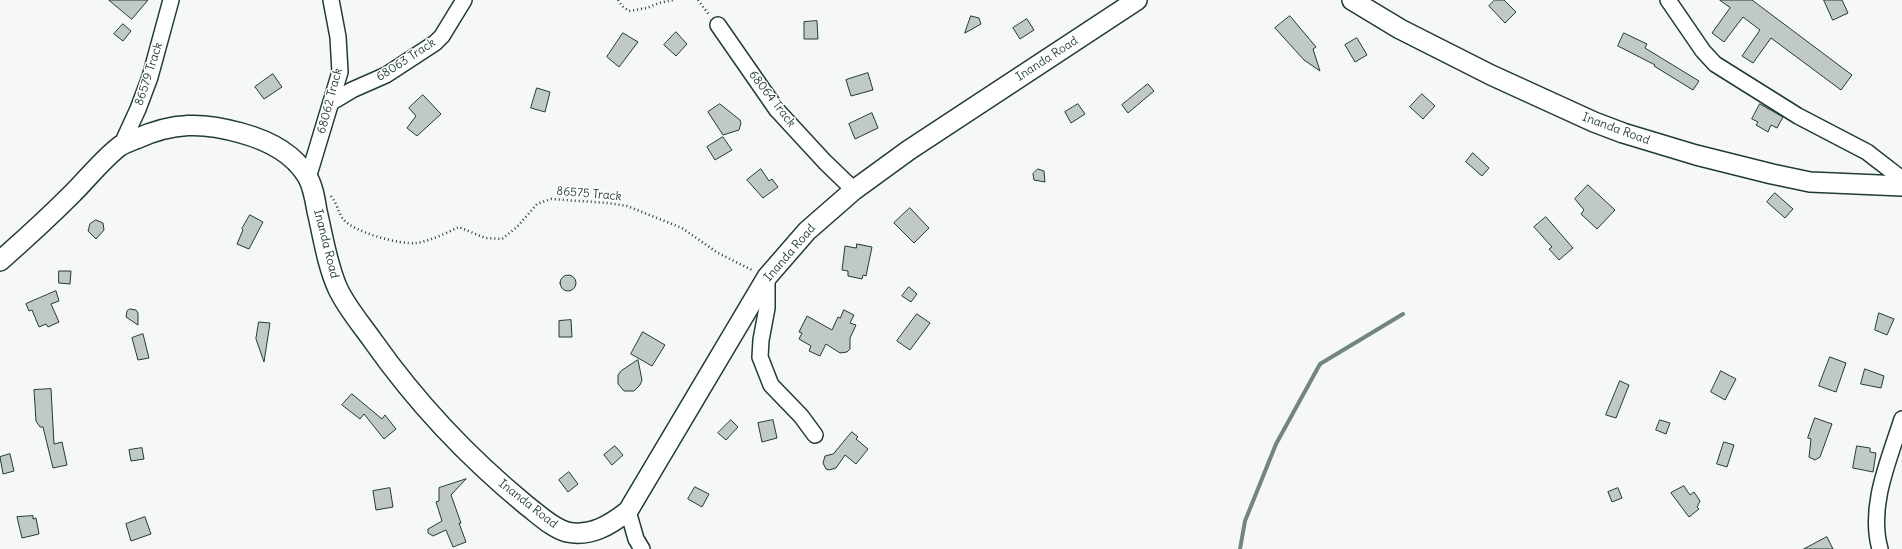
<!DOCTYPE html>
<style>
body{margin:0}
canvas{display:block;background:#f6f7f7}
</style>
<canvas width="1902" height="549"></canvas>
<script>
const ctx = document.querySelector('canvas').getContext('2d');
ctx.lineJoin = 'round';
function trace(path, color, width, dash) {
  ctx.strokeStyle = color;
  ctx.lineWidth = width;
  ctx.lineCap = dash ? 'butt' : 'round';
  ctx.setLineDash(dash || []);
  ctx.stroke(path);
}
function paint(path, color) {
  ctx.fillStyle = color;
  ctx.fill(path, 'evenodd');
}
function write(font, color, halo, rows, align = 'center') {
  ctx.font = font + ' Delius,sans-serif';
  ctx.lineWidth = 3;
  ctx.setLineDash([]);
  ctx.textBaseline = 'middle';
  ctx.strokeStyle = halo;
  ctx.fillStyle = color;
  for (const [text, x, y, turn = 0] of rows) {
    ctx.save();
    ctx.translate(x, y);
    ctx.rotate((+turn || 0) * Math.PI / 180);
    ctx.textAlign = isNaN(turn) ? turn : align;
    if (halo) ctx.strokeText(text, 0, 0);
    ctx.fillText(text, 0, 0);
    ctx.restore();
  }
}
trace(new Path2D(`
 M1240 549 1245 521 1276 444 1320 364 1403 314`), '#72857f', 4);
const building = new Path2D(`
 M109 0H148L132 19Z
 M1495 0H1504L1516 12 1505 23 1489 6Z
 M1720 0H1752L1852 75 1841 90 1771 38 1753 63 1742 56 1760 30 1743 17 1724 42 1712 33 1730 8Z
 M1824 0H1842L1848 13 1833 20Z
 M971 16 979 18 981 24 965 33Z
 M1290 16 1316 47 1313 49 1320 71 1304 60 1275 28Z
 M1027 19 1034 30 1020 39 1013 28Z
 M817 21 818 39H804V22Z
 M123 24 131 31 123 41 114 34Z
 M676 32 687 44 676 56 664 45Z
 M623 33 638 42 619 67 607 57Z
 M1624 33 1647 44 1645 48 1699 81 1693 90 1654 66 1655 65 1618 46Z
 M1357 38 1367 55 1355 62 1345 45Z
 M868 73 873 90 851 96 846 80Z
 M273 74 282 87 264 99 255 87Z
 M1148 84 1154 91 1128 113 1122 105Z
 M537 88 550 92 545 112 531 108Z
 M1422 94 1435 106 1423 119 1410 107Z
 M423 95 441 114 417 136 407 128 416 116 409 108Z
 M720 104 740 120 741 123 739 130 723 135 708 112Z
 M1078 104 1085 114 1071 123 1065 112Z
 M1760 104 1783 117 1777 128 1771 125 1768 132 1756 125 1758 122 1752 119Z
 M872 113 878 128 855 139 849 124Z
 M723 137 732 150 715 160 707 147Z
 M1473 153 1489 168 1482 176 1466 162Z
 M761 169 769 181 772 179 778 187 763 198 747 180Z
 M1038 169 1044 171 1045 182 1034 180 1033 174Z
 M1588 185 1615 210 1597 229 1581 214 1584 210 1575 199Z
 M1775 193 1793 209 1785 218 1767 202Z
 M910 208 929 228 914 243 894 223Z
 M250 215 263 222 249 249 237 244 243 230 242 229Z
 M1546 217 1573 248 1559 260 1549 249 1552 247 1534 227Z
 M96 220 103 223 104 230 96 239 88 231 90 224Z
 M857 244 872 247 866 276 863 275 862 279 848 276V271L842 270 845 246 856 248Z
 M59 271H71L70 284 59 283Z
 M560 283a8 8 0 1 1 16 0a8 8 0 1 1-16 0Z
 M909 287 917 294 911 302 902 296Z
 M56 291 59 301 51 304 59 322 48 327 46 324 39 327 32 310 29 311 26 304Z
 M130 309 136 310 138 313V325L126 317 127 311Z
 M844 310 854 315 850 323 856 325 850 338V349L847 352 840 353 826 344 820 356 809 351 811 346 799 339 802 333 799 332 807 316 832 330 838 317 840 318Z
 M1879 313 1894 319 1887 335 1875 330Z
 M917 314 930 323 910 350 897 341Z
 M571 320 572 337H559V321Z
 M259 322 270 323 264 362 256 339Z
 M643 332 665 345 652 366 631 354Z
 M143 334 149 358 138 360 132 338Z
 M1830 357 1846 363 1836 392 1819 386Z
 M638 360 642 380 640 385 634 391H624L618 384V375L621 371Z
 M1865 369 1884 376 1881 388 1861 384Z
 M1721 371 1736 379 1725 400 1711 392Z
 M1620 381 1629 385 1616 418 1606 415Z
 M51 389 54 444 62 442 67 465 53 468 43 427H40L36 421 34 390Z
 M352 394 382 419 385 415 396 429 384 439 364 414 360 419 342 405Z
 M1815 418 1832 424 1820 457 1815 460 1809 457 1811 439 1808 438Z
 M731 420 738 427 726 440 718 433Z
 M773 420 777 438 762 442 758 423Z
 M1660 420 1670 423 1666 434 1656 430Z
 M852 432 858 437 856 439 868 449 856 464 845 455 836 468 829 470 826 469 823 463 825 456 833 454Z
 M1724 442 1734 445 1727 467 1717 464Z
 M615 446 623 455 612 465 604 455Z
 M1857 446 1870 448V452L1876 453 1873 472 1853 468Z
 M142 448 144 459 131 461 129 450Z
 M10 454 14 471 3 474 0 457Z
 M569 472 578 484 568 492 559 480Z
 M466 479 451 495 461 523H459L466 542 453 547 446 530 433 536 428 533V529L442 521 436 502 439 501V488Z
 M1684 486 1690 495 1694 492 1700 501 1697 507 1699 509 1689 517 1671 493Z
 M695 487 709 494 702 507 688 499Z
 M390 488 393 507 376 510 373 491Z
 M1618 488 1622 498 1612 502 1608 492Z
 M33 516V519L36 518 39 534 22 538 17 517Z
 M145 517 151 534 131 541 126 524Z
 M1827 537 1833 549H1804Z`);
paint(building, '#c0c9c6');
trace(building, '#1f3d34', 1);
const minor = new Path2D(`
 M1668 0 1703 51 1715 64 1798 116 1867 152 1902 179
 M718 25 777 110 825 162 854 190
 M332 102 352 90 386 75 435 43 442 36 464 0
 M121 146 138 109 150 77 171 0
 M308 178 340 72 338 37 331 0
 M767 277V308L761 340 760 357 771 385 801 416 815 435
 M628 511 636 539 642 549
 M1880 549C1868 506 1889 460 1902 419`);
const tertiary = new Path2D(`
 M1352 0 1400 29 1491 75 1594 122 1623 133 1696 155 1772 174 1810 182 1902 186
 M0 261C25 239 49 217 72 194 87 179 104 158 120 146 125 143 131 141 136 139 173 122 203 122 241 133 267 140 293 153 307 176 313 186 315 199 317 211 323 236 327 265 338 289 347 308 361 324 373 341 416 402 469 458 526 505 538 514 552 528 567 532 591 537 610 525 628 511L767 277 807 231 854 190 909 150 1137 0`);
trace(minor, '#1f3d34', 18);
trace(tertiary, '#1f3d34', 22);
trace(new Path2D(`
 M618 0 622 6 629 11 647 8 659 3 673 0
 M698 0 710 16
 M331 196C338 205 339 215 344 220 354 232 400 245 416 243 431 241 446 233 459 227L485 238 502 239 517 227 537 204 551 199 608 203 627 206 682 228 718 253 754 271`), '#1f3d34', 2.5, [1, 3]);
trace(minor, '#fff', 15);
trace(tertiary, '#fff', 19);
write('12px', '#1f3d34', '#fff', [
 ["Inanda Road",1047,59,-33],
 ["68063 Track",406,60,-33],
 ["86579 Track",149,74,-72],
 ["68064 Track",772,99,52],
 ["68062 Track",330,101,-75],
 ["Inanda Road",1616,129,20],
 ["86575 Track",589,194,5],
 ["Inanda Road",326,244,76],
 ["Inanda Road",790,253,-49],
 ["Inanda Road",528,504,38]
]);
</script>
